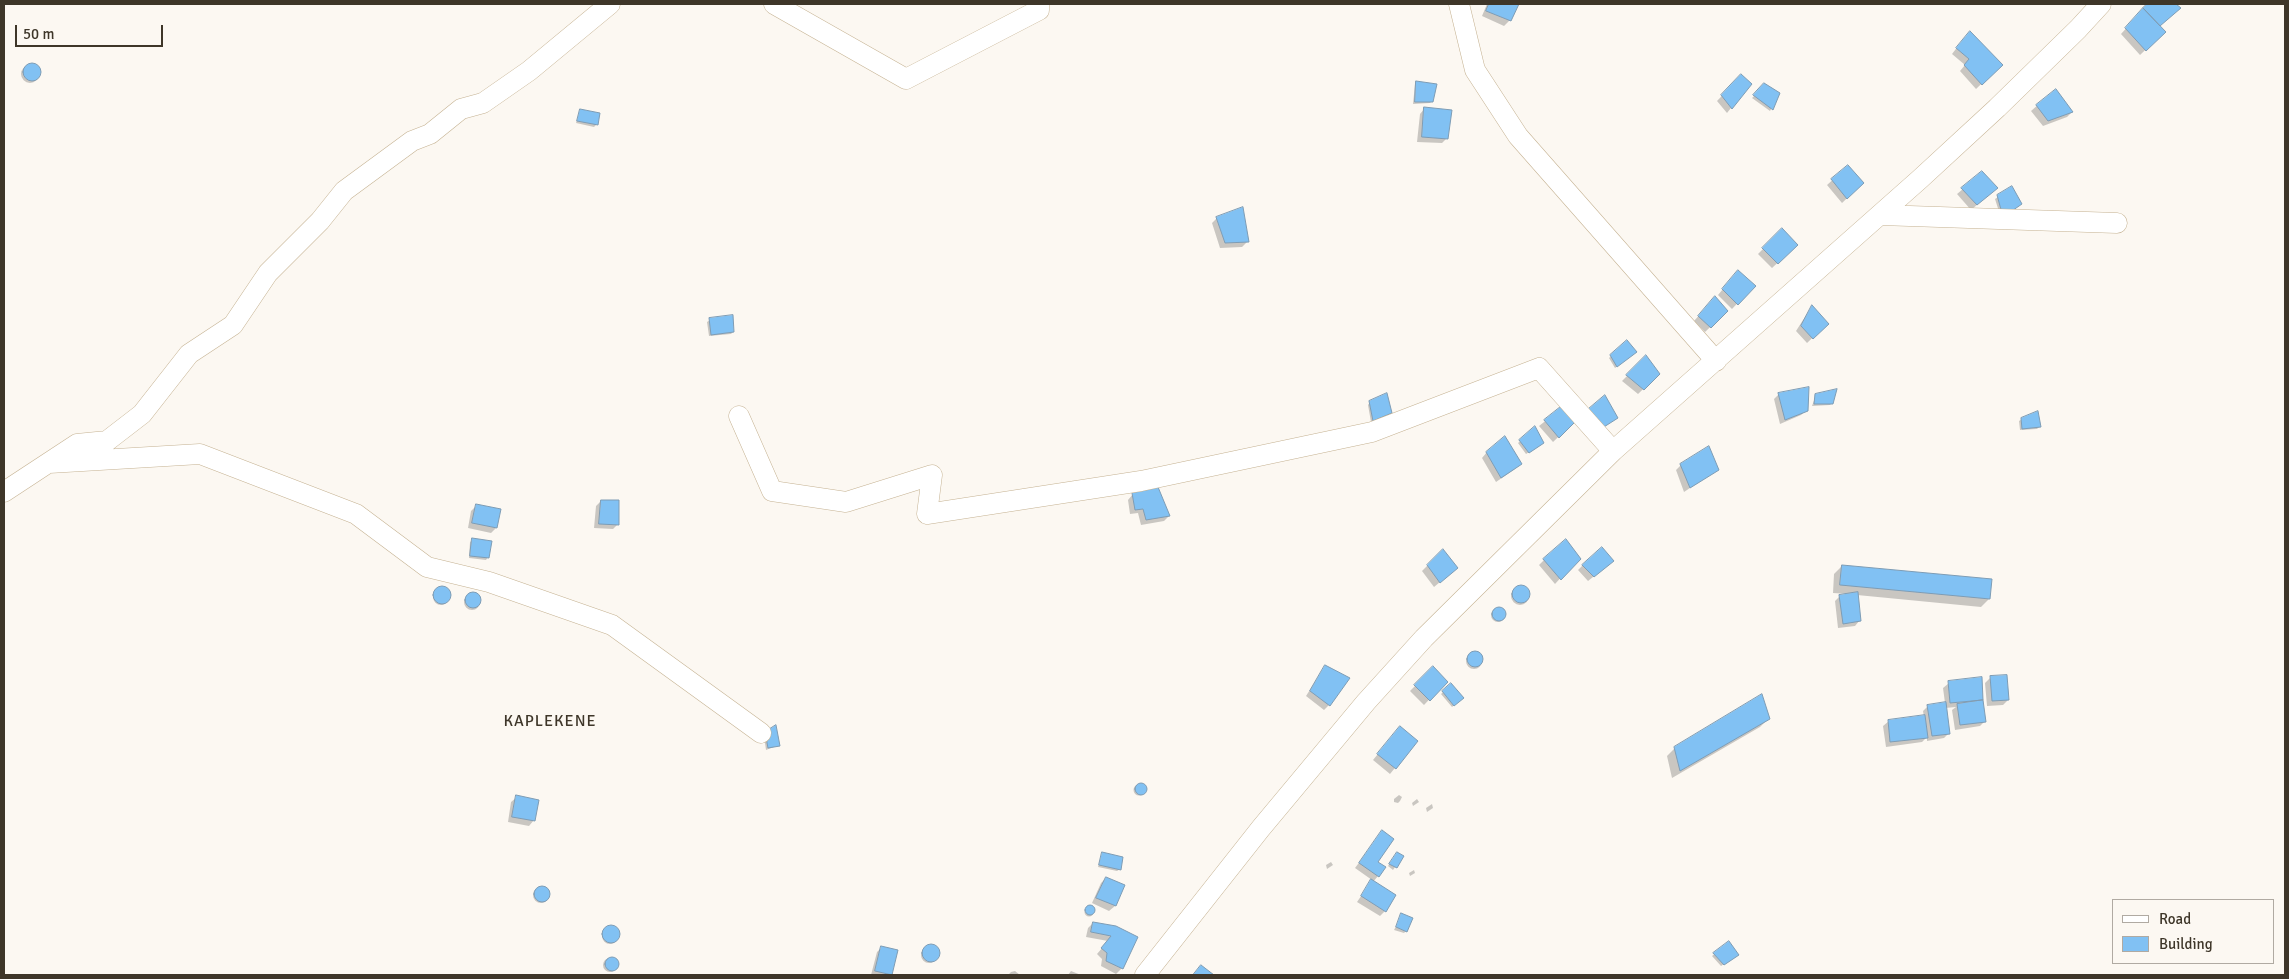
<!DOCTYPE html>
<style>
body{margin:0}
#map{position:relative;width:2289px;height:979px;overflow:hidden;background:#fcf8f2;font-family:Signika,sans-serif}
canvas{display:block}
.frame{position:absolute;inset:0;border:5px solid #3e3629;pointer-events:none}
.legend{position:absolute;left:2112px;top:899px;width:162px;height:65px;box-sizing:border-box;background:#fcf8f2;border:1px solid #b0aaa2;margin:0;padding:6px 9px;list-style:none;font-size:15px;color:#3e3629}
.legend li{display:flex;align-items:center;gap:10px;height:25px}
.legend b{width:25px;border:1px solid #b0aaa2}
.scale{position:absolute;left:15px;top:25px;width:148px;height:22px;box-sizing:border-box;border:2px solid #3e3629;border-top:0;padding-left:6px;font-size:15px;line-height:18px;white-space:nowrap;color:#3e3629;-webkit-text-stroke:4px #fcf8f2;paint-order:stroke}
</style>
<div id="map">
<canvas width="2289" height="979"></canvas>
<div class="frame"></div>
<ul class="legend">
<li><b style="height:6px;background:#fff"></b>Road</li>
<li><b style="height:14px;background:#81c1f3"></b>Building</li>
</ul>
<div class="scale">50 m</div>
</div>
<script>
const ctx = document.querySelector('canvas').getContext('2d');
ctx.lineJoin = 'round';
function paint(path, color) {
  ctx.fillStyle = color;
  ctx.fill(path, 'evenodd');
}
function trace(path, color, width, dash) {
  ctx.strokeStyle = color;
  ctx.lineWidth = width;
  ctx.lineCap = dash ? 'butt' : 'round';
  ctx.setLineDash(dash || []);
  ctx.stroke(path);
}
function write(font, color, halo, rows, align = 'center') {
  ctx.font = font + ' Signika,sans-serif';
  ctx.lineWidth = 4;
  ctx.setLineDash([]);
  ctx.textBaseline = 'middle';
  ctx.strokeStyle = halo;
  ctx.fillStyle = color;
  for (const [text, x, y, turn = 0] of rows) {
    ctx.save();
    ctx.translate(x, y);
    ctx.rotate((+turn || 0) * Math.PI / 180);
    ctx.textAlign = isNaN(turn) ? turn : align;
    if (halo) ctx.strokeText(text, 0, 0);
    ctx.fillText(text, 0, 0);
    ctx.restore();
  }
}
paint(new Path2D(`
 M1487 4H1517L1509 21 1504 26 1482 16Z
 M2148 4H2174L2179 8 2159 26 2164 32 2140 55 2121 34Z
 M1965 37 2001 65 1976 89 1960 71 1965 65 1952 54Z
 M21 74a9 9 0 1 1 18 0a9 9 0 1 1-18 0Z
 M1741 76 1750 84 1727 113 1717 101Z
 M1417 82 1432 101 1430 103 1413 104 1415 84Z
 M1765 85 1779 94 1770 111 1752 98Z
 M2055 90 2072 112 2067 117 2043 126 2031 111Z
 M1425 108 1447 138 1442 143 1417 142 1420 114Z
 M580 110 596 125 594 127 576 123Z
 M1848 166 1863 183 1842 203 1827 185Z
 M1982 173 1991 193 1971 210 1957 194Z
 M2011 188 2001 218 1995 199Z
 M1217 218 1247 242 1242 247 1220 248 1212 223Z
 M1782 230 1797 245 1772 268 1758 254Z
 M1733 277 1754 286 1732 309 1718 295Z
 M1710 303 1727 311 1705 332 1694 321Z
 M1812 306 1827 324 1807 343 1796 331Z
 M710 320 733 332 731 334 709 336 707 322Z
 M1627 342 1633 354 1615 368 1609 358Z
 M1646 357 1659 374 1638 394 1622 381Z
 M1779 394 1807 410 1801 415 1780 424 1774 399Z
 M1816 395 1832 403 1830 405 1812 406Z
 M1370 402 1391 413 1371 422 1368 405Z
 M1563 407 1575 421 1553 442 1539 426Z
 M2022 419 2039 427 2037 429 2020 430 2019 421Z
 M1535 428 1541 445 1526 454 1518 443Z
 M1487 452 1515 469 1496 482 1482 458Z
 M1681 465 1717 470 1684 492 1676 470Z
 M1133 494 1169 516 1164 521 1141 525 1138 513 1130 514 1128 500Z
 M601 501 618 524 613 529 594 528 596 506Z
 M477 505 496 528 491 533 468 528 471 511Z
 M473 540 488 557 486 560 469 558 470 542Z
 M1443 550 1451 573 1434 587 1422 571Z
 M1579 558 1555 584 1539 565 1544 560Z
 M1583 565 1607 566 1588 581 1578 570Z
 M1842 566 1989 599 1981 607 1857 595 1860 620 1855 626 1838 628 1835 601 1840 596 1848 594 1833 593 1834 574Z
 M1511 596a9 9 0 1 1 18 0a9 9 0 1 1-18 0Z
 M433 597a8 8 0 1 1 16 0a8 8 0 1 1-16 0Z
 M464 602a8 8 0 1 1 16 0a8 8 0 1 1-16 0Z
 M1491 615a7 7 0 1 1 14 0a7 7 0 1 1-14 0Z
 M1466 661a8 8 0 1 1 16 0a8 8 0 1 1-16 0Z
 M1325 666 1329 705 1324 710 1306 696Z
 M1433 668 1446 682 1424 705 1410 691Z
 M1990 678 2008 700 2003 705 1987 706 1985 683Z
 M1981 679 1985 721 1980 726 1955 730 1952 710 1956 707 1945 708 1949 733 1944 738 1927 741V737L1922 742 1886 747 1883 726 1889 721 1924 717 1923 711 1928 706 1945 703 1943 688 1949 683Z
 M1451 685 1462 698 1452 707 1441 694Z
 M1768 719 1760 727 1672 778 1667 756 1675 748Z
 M1395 733 1417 741 1390 774 1373 760Z
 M764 736 779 745 766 750Z
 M1133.5 790a5.5 5.5 0 1 1 11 0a5.5 5.5 0 1 1-11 0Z
 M1399 795 1402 797 1400 801 1398 803 1394 802V799Z
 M517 797 534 820 529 826 508 822 511 802Z
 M1417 799 1419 802 1413 806 1412 803Z
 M1432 804 1433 808 1427 812 1426 808Z
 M1382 832 1376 862 1378 876 1373 882 1385 911 1380 916 1357 902 1372 880 1355 868Z
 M1102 854 1120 869 1117 871 1098 867Z
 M1395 856 1402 857 1393 870 1388 866Z
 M1331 862 1333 865 1327 869 1326 865Z
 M1414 870 1415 873 1410 876 1409 873Z
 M1106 878 1123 886 1115 906 1109 911 1092 903 1101 883Z
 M533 895a8 8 0 1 1 16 0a8 8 0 1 1-16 0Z
 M1084.5 912a4.5 4.5 0 1 1 9 0a4.5 4.5 0 1 1-9 0Z
 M1402 915 1406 931 1404 933 1394 930Z
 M1093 923 1137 937 1122 968 1116 974 1101 966 1102 959 1097 954 1108 941 1086 937 1088 928Z
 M602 936a8 8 0 1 1 16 0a8 8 0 1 1-16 0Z
 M1729 942 1738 955 1721 966 1712 956Z
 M921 955a8 8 0 1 1 16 0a8 8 0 1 1-16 0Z
 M882 947 897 951 891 975H871L877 952Z
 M603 965a7 7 0 1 1 14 0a7 7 0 1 1-14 0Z
 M1015 971 1020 975H1008L1011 972Z
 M1071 971 1081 975H1068Z`), '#0003');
const building = new Path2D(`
 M1489 4H1519L1511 21 1486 11Z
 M2147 4H2176L2181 8 2160 26 2143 8Z
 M2143 8 2166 32 2146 51 2125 28Z
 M1970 31 2003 65 1982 85 1964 65 1969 59 1956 48Z
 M23 72a9 9 0 1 1 18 0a9 9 0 1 1-18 0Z
 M1741 74 1752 84 1732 109 1721 95Z
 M1416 81 1437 84 1433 102H1415Z
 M1764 83 1780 93 1773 110 1753 95Z
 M2056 89 2073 112 2048 121 2036 105Z
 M1424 107 1452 110 1448 139 1422 137Z
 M580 109 600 113 598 125 577 121Z
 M1848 165 1864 183 1847 199 1831 179Z
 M1982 171 1998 188 1977 205 1961 188Z
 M2012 186 2022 204 2003 217 1997 195Z
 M1243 207 1249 242 1225 243 1216 217Z
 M1782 228 1798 245 1778 264 1762 248Z
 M1738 270 1756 286 1738 305 1722 289Z
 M1715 296 1728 311 1711 328 1698 316Z
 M1812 305 1829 324 1813 339 1801 326Z
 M733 315 734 332 711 335 709 318Z
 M1627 340 1637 352 1617 367 1610 355Z
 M1646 355 1660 374 1644 390 1626 375Z
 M1809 387 1808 411 1785 420 1778 393Z
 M1837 389 1833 404H1814L1815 394Z
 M1387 393 1392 413 1373 421 1369 401Z
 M1605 395 1618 418 1596 432 1585 412Z
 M1563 405 1576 421 1559 438 1544 420Z
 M2038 411 2041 427 2022 429 2021 418Z
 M1535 426 1544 443 1529 453 1519 440Z
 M1505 436 1522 464 1501 478 1486 452Z
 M1709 446 1719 470 1690 488 1680 464Z
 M1158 487 1170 516 1146 520 1143 509 1135 510 1132 493Z
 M601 500H619V525L599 524Z
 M476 504 501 509 497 528 472 523Z
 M472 538 492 541 489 558 470 556Z
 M1566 539 1581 559 1561 580 1543 559Z
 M1602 547 1614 561 1594 577 1582 565Z
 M1443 549 1458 568 1440 583 1427 565Z
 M1842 565 1992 579 1990 599 1840 585Z
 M1512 594a9 9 0 1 1 18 0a9 9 0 1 1-18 0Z
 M433 595a9 9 0 1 1 18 0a9 9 0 1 1-18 0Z
 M465 600a8 8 0 1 1 16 0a8 8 0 1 1-16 0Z
 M1858 592 1861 621 1843 624 1839 595Z
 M1492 614a7 7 0 1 1 14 0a7 7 0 1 1-14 0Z
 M1467 659a8 8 0 1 1 16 0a8 8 0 1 1-16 0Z
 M1325 665 1350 678 1330 706 1310 691Z
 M1433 666 1448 682 1430 701 1414 685Z
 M2007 675 2009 700 1992 701 1990 676Z
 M1982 677 1983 700 1950 703 1948 681Z
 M1451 683 1464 698 1454 706 1442 691Z
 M1762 694 1770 719 1680 771 1674 747Z
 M1983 700 1986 722 1960 725 1957 704Z
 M1946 702 1950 734 1932 736 1927 705Z
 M1925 715 1928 738 1890 742 1888 720Z
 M776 725 780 746 768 748 765 732Z
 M1400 726 1418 741 1396 769 1377 754Z
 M1135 789a6 6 0 1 1 12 0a6 6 0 1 1-12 0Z
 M516 795 539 800 535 821 512 817Z
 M1382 830 1394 839 1378 862 1386 867 1379 877 1359 863Z
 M1102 852 1123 857 1121 870 1099 865Z
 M1397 852 1404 856 1397 868 1389 864Z
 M1106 877 1125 885 1116 906 1096 898Z
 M1371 879 1396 895 1386 912 1361 896Z
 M534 894a8 8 0 1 1 16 0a8 8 0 1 1-16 0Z
 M1085 910a5 5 0 1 1 10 0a5 5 0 1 1-10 0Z
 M1401 913 1413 918 1407 932 1396 927Z
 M1093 922 1116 926 1138 937 1123 969 1106 961 1107 953 1101 948 1111 936 1091 932Z
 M602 934a9 9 0 1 1 18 0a9 9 0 1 1-18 0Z
 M1729 941 1739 955 1724 965 1713 953Z
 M922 953a9 9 0 1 1 18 0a9 9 0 1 1-18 0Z
 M881 946 898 950 892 975 875 971Z
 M605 964a7 7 0 1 1 14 0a7 7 0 1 1-14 0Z
 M1201 965 1214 975H1193Z`);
paint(building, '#81c1f3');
trace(building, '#7e9cb4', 1);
const minor = new Path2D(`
 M774 4 906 79 1039 10V4
 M1459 4 1475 70 1518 136 1716 361
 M1880 215 2117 223
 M739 416 772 491 846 502 932 475 927 514 1141 481 1372 432 1539 368 1613 451
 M49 463 200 454 356 514 427 567 489 582 612 625 761 733
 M4 492 77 444 107 441 142 414 189 354 233 325 268 273 320 221 344 191 412 141 430 134 461 109 483 103 529 71 610 4
 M1145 975 1261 828 1366 702 1424 638 1613 451 1920 179 1997 108 2078 29 2101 4`);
trace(minor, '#c5b292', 21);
trace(minor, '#fff', 20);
ctx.letterSpacing = '1px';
write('16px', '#3e3629', '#fcf8f2', [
 ["KAPLEKENE",550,722]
]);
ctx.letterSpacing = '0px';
</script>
